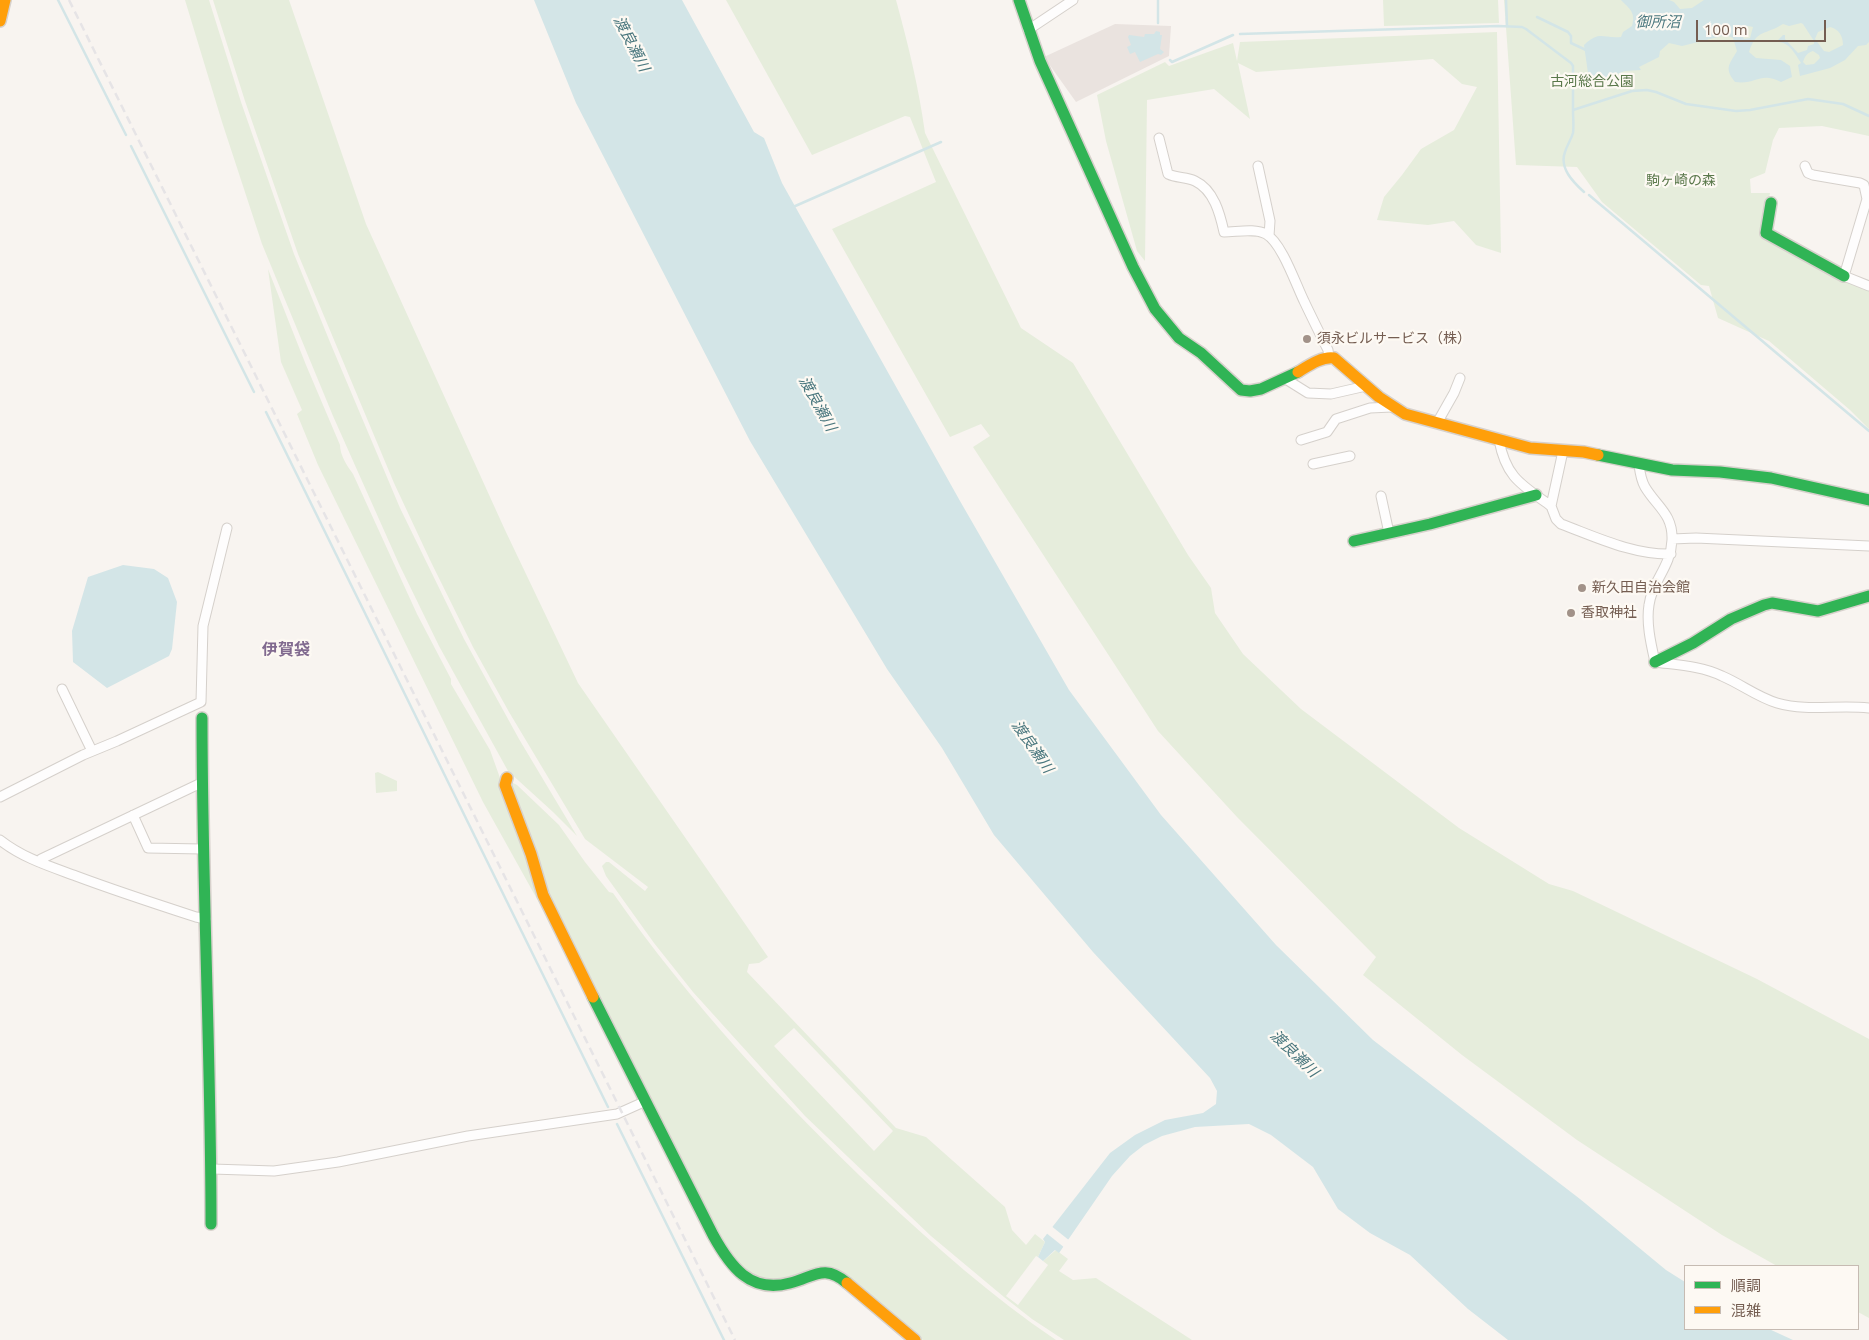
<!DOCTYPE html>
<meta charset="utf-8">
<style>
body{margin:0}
#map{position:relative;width:1869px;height:1340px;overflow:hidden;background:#f8f4f0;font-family:"Open Sans","Noto Sans JP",sans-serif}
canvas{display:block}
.legend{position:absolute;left:1684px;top:1265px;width:175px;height:65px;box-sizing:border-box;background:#fdf9f3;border:1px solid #c6bbb2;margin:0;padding:6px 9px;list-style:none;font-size:15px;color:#745d51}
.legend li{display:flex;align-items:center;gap:10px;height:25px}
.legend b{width:25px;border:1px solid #c6bbb2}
.scale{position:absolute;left:1696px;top:20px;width:130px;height:22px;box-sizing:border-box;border:2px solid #745d51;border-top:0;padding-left:6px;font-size:15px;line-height:18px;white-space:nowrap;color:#745d51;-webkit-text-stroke:4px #fdf9f3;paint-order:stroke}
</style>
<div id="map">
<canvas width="1869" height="1340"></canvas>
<ul class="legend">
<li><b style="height:6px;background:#30b455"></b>順調</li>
<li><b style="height:6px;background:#ff9f0a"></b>混雑</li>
</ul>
<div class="scale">100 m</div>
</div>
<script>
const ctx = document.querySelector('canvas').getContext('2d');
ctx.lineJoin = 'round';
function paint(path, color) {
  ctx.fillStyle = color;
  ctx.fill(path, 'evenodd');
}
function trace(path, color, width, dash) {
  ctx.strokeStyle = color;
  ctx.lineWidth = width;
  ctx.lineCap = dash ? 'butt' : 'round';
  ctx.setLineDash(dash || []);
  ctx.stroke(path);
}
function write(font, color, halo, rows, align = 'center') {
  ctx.font = font + ' "Open Sans","Noto Sans JP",sans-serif';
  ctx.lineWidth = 4.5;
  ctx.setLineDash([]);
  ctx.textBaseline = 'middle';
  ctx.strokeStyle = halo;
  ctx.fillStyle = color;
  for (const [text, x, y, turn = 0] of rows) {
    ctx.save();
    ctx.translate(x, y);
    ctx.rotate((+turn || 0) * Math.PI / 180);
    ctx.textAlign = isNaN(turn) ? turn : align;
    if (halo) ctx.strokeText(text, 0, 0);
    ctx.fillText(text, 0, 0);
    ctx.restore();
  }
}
paint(new Path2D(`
 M1115 24 1171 26 1169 56 1076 102 1044 57Z`), '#eae3df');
paint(new Path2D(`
 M185 0H209L241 102 294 254 332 347 400 508 464 639 519 739 577 836 553 812 508 771 439 646 399 564 333 416 262 244 222 122Z
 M213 0H289L366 224 505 530 578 683 768 957 759 963 749 964 747 972 896 1128 926 1137 1005 1207 1012 1230 1026 1245 1035 1234 1045 1242 1038 1257 1036 1256 1006 1296 1018 1305 1048 1265 1043 1261 1056 1250 1068 1259 1059 1271 1073 1280 1096 1278 1192 1340H1064L1032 1319 1004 1297 931 1236 805 1116 693 992 654 943 606 876 602 866 606 862H609L645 891 648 887 585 839 509 712 473 647 430 560 394 483 298 254 245 101ZM794 1028 893 1131 874 1151 774 1046Z
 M726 0H896C908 44 919 88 925 133L1021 328 1073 363 1188 555 1211 588 1215 613 1243 654 1301 709 1459 828 1549 884 1573 891 1757 979 1869 1039V1318L1858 1312V1266H1777L1722 1235 1577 1140 1462 1055 1363 975 1376 957 1237 817 1158 731 973 447 990 436 981 424 950 437 832 229 936 182 910 117 905 116 812 155Z
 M1383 0H1498L1499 23 1384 26Z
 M1504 0H1869V136L1822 126 1779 128 1773 140 1765 173 1750 179 1751 193H1770L1765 216 1761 222 1790 253 1846 282 1869 291V429L1850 410 1769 341 1718 318 1709 286 1701 285 1602 202 1577 167 1516 165Z
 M1497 32 1501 253 1476 245 1454 221 1428 225 1377 220 1384 197 1402 175 1421 149 1454 130 1477 87 1462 84 1433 59 1256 72 1238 63 1250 119 1214 89 1147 100 1145 261 1137 251 1106 141 1097 95 1165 62 1169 66 1233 43 1237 61 1240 42Z
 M268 269 306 365 340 445C340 455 347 466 353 474L417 614 451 679V684L490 750 523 842 577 978 537 899 483 802 318 465 297 414 302 410 281 362Z
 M378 772 397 781V791L376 793 375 773Z
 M509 781 517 785 559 825 585 862 609 892 613 893C690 1003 781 1101 878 1193 934 1245 992 1297 1056 1340H923L849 1278 793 1277 771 1280 759 1278 745 1271 732 1260 556 914Z`), '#e6eddc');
paint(new Path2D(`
 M534 0H682L754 132 764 138 782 183 960 501 1069 690 1161 815 1276 945 1373 1040 1580 1199 1666 1270 1685 1282V1329H1769L1793 1340H1508L1468 1309 1410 1255 1370 1233 1338 1209 1313 1167 1271 1135 1249 1124 1195 1127 1162 1136 1144 1145 1130 1156 1112 1176 1059 1253 1055 1250 1043 1261 1038 1257 1045 1242 1043 1239 1110 1153 1135 1135 1165 1120 1203 1113 1216 1104 1217 1091 1210 1078 1093 952 994 835 942 748 887 669 750 441 576 103Z
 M1621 0H1669L1674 2 1680 9 1692 8 1704 0H1869V42L1866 45 1858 46 1845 60 1830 68 1800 76 1798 65 1801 63C1795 54 1790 43 1779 42L1778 40 1783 35H1785V39L1798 53 1807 50 1808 46 1814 44V41L1803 24 1801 23 1789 26 1783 24C1766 35 1756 29 1749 52L1756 58 1781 60 1790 66 1792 77 1781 82C1760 71 1757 85 1735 82 1724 68 1729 65 1737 51L1733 38 1726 35 1682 46 1669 43 1660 51 1659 57 1639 67 1641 70 1625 71 1592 83 1589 80 1584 45C1600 30 1603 39 1621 37L1623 32 1632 26C1636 13 1630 9 1621 0ZM1748 26 1753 27 1750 38 1744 39 1740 31ZM1830 27C1839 29 1843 36 1843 45L1829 52 1824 51 1815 39 1818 32ZM1813 51 1819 55 1820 58 1814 64 1806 65 1803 62C1805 56 1807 53 1813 51Z
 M1156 31 1160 32V35H1162L1160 49 1164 52 1161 55 1158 54 1140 62 1135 52 1130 54 1127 47 1131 45 1128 37 1129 35 1144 37 1145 34H1154Z
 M123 565 154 569 168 578 177 602 172 649 169 656 107 688 73 662 72 631 88 577Z`), '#d3e5e7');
paint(new Path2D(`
 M1050 1225 1070 1241 1065 1248 1045 1232Z`), '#f8f4f0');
trace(new Path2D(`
 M58 0 126 135
 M1158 0V23
 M1506 0 1507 26
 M1537 17 1568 32 1571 36V43L1586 50
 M1240 34 1498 26 1522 27 1526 29 1571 63 1573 66V110L1632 91 1647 90 1656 92 1686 104 1736 111 1750 110 1808 99 1843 104 1869 116
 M1170 60 1172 62 1233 35
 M1573 110C1573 117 1574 126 1573 133 1571 140 1567 145 1565 152 1559 168 1573 182 1584 192
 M131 146 254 392
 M1589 195 1869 431
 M793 207 941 142
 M266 412 608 1107
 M617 1124 724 1340`), '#d3e5e7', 2.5);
const street = new Path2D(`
 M1028 30 1073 0
 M1159 138 1168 174C1176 178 1187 177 1195 181 1214 190 1220 214 1224 232 1237 232 1255 228 1266 234 1282 243 1296 285 1304 301 1312 318 1320 334 1328 350L1329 357
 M1258 166 1270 221 1269 236
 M1805 166 1808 173 1813 175 1860 183 1864 185 1867 199
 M1869 199H1867L1844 276 1869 286
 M1284 378 1308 393 1331 394 1366 386
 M1437 423 1454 393 1460 378
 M1301 440 1327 432 1336 419 1370 408 1392 407
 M1499 440C1506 478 1522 485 1551 506
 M1563 451 1551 506 1556 519 1561 524C1596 537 1633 555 1671 554
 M1313 464 1350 456
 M1639 465C1640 473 1641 480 1645 487 1657 507 1673 514 1672 540 1671 567 1652 581 1649 605 1646 623 1651 644 1655 662 1677 665 1702 666 1722 676 1741 684 1757 697 1777 703 1809 712 1838 704 1869 708
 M1381 496 1389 533
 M1672 539 1696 538 1869 546
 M62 689 92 751
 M0 797 83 755 117 741 201 702 203 626 227 528
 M133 815 148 848 202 849
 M0 840C23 858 49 866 76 876 116 891 156 904 196 917L206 919
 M39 862 41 859 201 783
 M212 1169 274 1171 338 1162 468 1136 617 1114 646 1101`);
const fast = new Path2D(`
 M1019 0 1040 61 1133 267 1155 309 1179 338 1201 353 1241 390 1250 391 1261 389 1298 372
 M1771 203 1766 233 1844 276
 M1598 455 1672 470 1720 472 1771 478 1869 500
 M1354 541 1430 524 1536 495
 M1655 662 1693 643 1731 619 1764 605 1772 603 1818 611 1869 596
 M202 718C202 887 211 1055 211 1224
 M593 997 713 1235C730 1266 750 1294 790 1283 814 1277 824 1263 847 1283`);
const slow = new Path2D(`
 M0 21 5 0
 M1298 372C1308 366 1322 356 1334 358L1379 397 1405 414 1530 448 1584 452 1598 455
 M507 778 505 785 531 854 543 895 593 997
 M847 1283 915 1340`);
trace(street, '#d5d0cb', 11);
trace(fast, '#d7d1cc', 14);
trace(slow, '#d7d1cc', 14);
trace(street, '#fefdfd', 9);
trace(fast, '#30b455', 11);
trace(slow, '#ff9f0a', 11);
trace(new Path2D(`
 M69 0 735 1340`), '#e6e4e6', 2.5, [8, 5]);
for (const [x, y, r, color] of [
 [1307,339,5,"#a29289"],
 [1582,588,5,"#a29289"],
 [1571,613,5,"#a29289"]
]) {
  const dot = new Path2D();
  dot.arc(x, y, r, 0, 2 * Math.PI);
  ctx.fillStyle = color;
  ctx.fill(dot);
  trace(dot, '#fdf9f3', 2);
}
write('14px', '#5a784b', '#fdf9f3', [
 ["古河総合公園",1592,82],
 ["駒ヶ崎の森",1681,181]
]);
write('14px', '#745d51', '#fdf9f3', [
 ["須永ビルサービス（株）",1317,339],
 ["新久田自治会館",1592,588],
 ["香取神社",1581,613]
], 'left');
write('italic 15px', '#4a777e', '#fdf9f3', [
 ["御所沼",1658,23],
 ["渡良瀬川",631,44,63],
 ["渡良瀬川",817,404,61],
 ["渡良瀬川",1032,747,55],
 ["渡良瀬川",1294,1054,44]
]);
write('bold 16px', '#816a8f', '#fdf9f3', [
 ["伊賀袋",286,650]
]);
</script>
